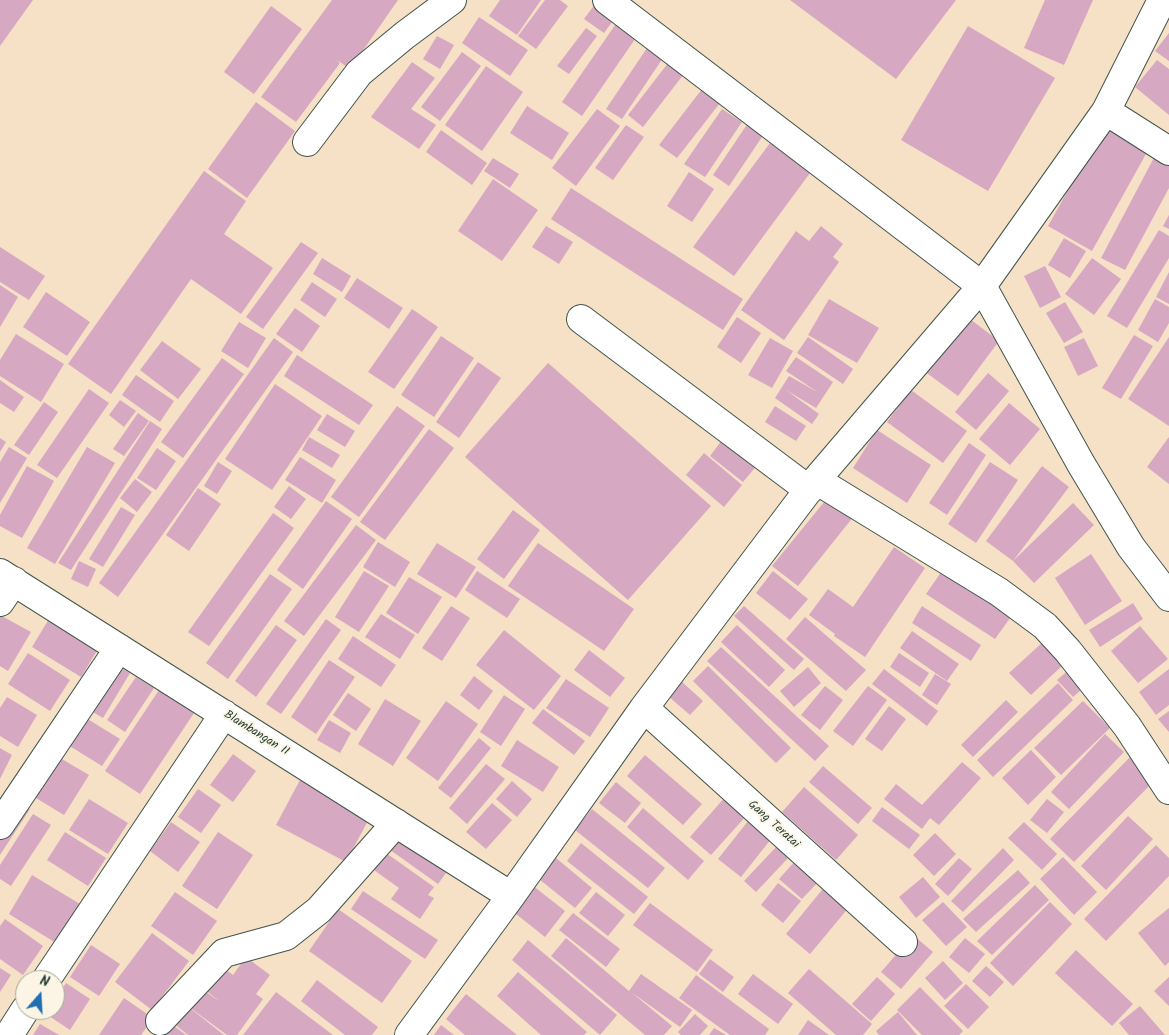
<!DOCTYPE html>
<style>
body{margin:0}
#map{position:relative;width:1169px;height:1035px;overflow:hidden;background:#f6e0c6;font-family:Kalam,sans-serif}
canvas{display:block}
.north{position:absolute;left:15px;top:970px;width:50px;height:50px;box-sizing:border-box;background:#fcf5e5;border:1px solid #a4ab9e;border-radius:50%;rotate:19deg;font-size:14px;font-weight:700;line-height:20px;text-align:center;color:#1f3d34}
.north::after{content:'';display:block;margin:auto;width:18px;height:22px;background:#1f6fb2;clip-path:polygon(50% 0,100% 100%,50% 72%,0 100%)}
</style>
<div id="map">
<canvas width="1169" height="1035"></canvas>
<div class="north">N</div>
</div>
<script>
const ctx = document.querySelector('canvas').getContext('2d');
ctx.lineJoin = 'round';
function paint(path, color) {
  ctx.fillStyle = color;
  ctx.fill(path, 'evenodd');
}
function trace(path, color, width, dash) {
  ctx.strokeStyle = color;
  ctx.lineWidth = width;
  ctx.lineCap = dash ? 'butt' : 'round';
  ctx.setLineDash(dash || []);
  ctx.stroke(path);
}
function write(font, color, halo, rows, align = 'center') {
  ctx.font = font + ' Kalam,sans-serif';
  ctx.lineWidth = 4;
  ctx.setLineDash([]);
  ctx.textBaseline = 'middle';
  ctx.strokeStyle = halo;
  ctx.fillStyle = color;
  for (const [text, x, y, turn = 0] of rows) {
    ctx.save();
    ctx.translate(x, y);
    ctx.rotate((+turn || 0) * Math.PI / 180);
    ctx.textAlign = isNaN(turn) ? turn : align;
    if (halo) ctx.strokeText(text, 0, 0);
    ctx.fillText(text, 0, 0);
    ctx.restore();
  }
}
paint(new Path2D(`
 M0 0H33L0 46Z
 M332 0H398L350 69 337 60 340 63 296 122 261 97Z
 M500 0H541L517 35 489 16Z
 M545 0H560L568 6 536 49 518 36Z
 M598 0 618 14 604 33 584 19Z
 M790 0H956L896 79Z
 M1045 0H1093L1064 65 1024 48Z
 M271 6 302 29 254 94 224 72Z
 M622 15 642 29 582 116 562 102Z
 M479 17 528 50 510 76 462 43Z
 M968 26 1055 78 988 191 901 140Z
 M586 28 597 36 569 74 557 66Z
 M1169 33V61L1155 51Z
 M437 36 454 45 440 69 423 59Z
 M649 45 665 55 622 119 606 109Z
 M462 52 481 66 440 121 421 107Z
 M675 54 690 66 643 127 628 115Z
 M1157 60 1169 69V115L1135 87Z
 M412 62 435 78 411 109 436 125 419 149 371 117Z
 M486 66 523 92 482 151 445 125Z
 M702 89 720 103 677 158 659 145Z
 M256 102 295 131 247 198 208 169Z
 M527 106 569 133 552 160 510 133Z
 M597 109 620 126 576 186 552 168Z
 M722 109 742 122 705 177 684 164Z
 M1107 121 1151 145 1092 251 1048 226Z
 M748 123 764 134 729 186 713 175Z
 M626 125 644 137 613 180 595 168Z
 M441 130 487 163 472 185 426 152Z
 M770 143 810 173 734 276 693 247Z
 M1157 152 1169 158V188L1125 270 1101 258Z
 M493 158 519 174 510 188 484 171Z
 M204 171 246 201 224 234 273 268 241 314 191 279 111 394 68 364Z
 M689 172 714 189 692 222 667 206Z
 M493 179 538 210 502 261 458 231Z
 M571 188 743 299 723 330 551 219Z
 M1169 215V229L1163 226Z
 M546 226 573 242 559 264 532 247Z
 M821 226 843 244 833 257 839 262 784 340 741 310 796 231 809 241Z
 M1159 230 1169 236V258L1127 328 1107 316Z
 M1064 238 1086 251 1070 278 1048 265Z
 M301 242 318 253 263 329 246 317Z
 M0 247 45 276 29 300 0 282Z
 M322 258 351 276 342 292 313 274Z
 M1092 258 1121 279 1094 315 1065 294Z
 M1045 266 1061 297 1040 308 1024 276Z
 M1169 272V304L1156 297Z
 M357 278 403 308 389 329 344 298Z
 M312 282 337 299 325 317 300 300Z
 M0 285 18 297 0 327Z
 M46 292 90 322 67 356 23 327Z
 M829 299 879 328 857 363 808 335Z
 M1155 299 1169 307V323L1158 342 1138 330Z
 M1065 302 1083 332 1064 343 1046 313Z
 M295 308 320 326 302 352 276 334Z
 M412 309 438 327 394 389 368 372Z
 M966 316 999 341 958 396 924 371Z
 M737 317 761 333 741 363 717 347Z
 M239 322 266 338 248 368 221 351Z
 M16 334 64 364 41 402 0 376V360Z
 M1134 335 1153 346 1121 399 1102 388Z
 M441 336 474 358 434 417 401 395Z
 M808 337 853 369 843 384 797 353Z
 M1169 337V426L1128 399Z
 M274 338 293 352 118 597 99 583Z
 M770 338 793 351 772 388 748 375Z
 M1084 338 1098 366 1078 376 1064 347Z
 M162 341 201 369 178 399 140 370Z
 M297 355 373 405 359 425 284 376Z
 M796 357 833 382 816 408 786 390 819 414 812 424 775 398 789 376 819 393 786 371Z
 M222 358 244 374 183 458 161 442Z
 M478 362 501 378 459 438 436 422Z
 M548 363 711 506 628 600 465 457Z
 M988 373 1009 391 976 430 955 412Z
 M136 375 174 401 160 422 122 395Z
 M0 380 24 397 14 412 0 403Z
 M275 384 322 416 272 490 225 459Z
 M89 389 109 403 57 478 37 465Z
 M911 390 967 431 943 463 887 422Z
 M120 400 136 411 124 427 109 415Z
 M44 402 58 412 29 455 14 445Z
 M1009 403 1040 429 1010 465 979 439Z
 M397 406 425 426 359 517 331 497Z
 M775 406 806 426 796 441 765 422Z
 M138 413 149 421 124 456 113 449Z
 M327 414 355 431 345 447 317 430Z
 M150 421 162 429 71 570 58 563Z
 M429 429 454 448 385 540 360 522Z
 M877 430 931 465 907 503 853 468Z
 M725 436 759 463 743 482 710 456Z
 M309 437 340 455 332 468 302 450Z
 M1169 437V484L1147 467Z
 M0 438 6 442 0 452Z
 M969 443 986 455 947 515 929 503Z
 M9 447 27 458 0 503V462Z
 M87 447 115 463 55 564 27 548Z
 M157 448 176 461 156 490 137 478Z
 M704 453 742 485 724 507 686 475Z
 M300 457 336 480 322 503 285 480Z
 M218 462 232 471 217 494 204 486Z
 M990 462 1018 480 976 543 948 524Z
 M27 466 54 481 22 538 0 526V515Z
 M1042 466 1069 487 1013 561 986 541Z
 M135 479 152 492 137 512 120 498Z
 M289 486 306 499 291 519 274 507Z
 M198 488 221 504 189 551 166 535Z
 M833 491 858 511 798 586 772 566Z
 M326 501 352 519 303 589 277 570Z
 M1073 503 1094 525 1034 583 1013 561Z
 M121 507 135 515 103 567 89 559Z
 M513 510 540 530 504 579 477 559Z
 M273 513 294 528 209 646 188 632Z
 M356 525 376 540 304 636 284 621Z
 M378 542 410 562 395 587 363 567Z
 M437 543 476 567 456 598 417 574Z
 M538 543 634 609 604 651 508 586Z
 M894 547 925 568 865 657 834 636 835 634 809 615 828 589 853 607Z
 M1091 554 1122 601 1085 625 1055 578Z
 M79 561 96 569 88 587 71 579Z
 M944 568 1013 614 995 639 926 594Z
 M364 571 389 586 359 632 335 617Z
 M477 571 520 599 507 618 465 590Z
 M773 571 808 599 790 620 756 593Z
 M270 574 292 589 228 679 206 663Z
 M409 577 442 597 418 634 386 613Z
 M1133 603 1143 619 1100 647 1089 630Z
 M451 606 470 618 442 661 422 648Z
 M744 606 804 659 794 670 734 616Z
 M922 606 981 645 971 661 912 623Z
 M52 614 101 644 81 677 32 647Z
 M381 614 415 635 400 659 365 637Z
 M0 615 31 632 8 671 0 666Z
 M805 617 866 670 846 691 786 639Z
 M326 619 341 630 281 714 266 704Z
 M276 625 297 640 256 697 235 681Z
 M737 625 785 670 769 687 721 642Z
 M1140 626 1168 659 1138 683 1111 651Z
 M504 630 561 676 534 710 476 665Z
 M912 631 959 664 947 681 900 648Z
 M353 636 396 665 381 687 338 659Z
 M1044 641 1065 663 1031 695 1009 673Z
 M721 647 829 746 815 761 707 661Z
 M589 650 625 678 610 697 574 670Z
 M28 653 70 680 50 711 8 684Z
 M899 653 929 673 920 687 890 667Z
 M329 660 355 677 316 734 291 717Z
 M114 663 130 673 103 718 86 708Z
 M708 666 791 748 776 763 693 681Z
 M1073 666 1089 683 1073 697 1057 680Z
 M808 667 821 683 794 707 780 691Z
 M884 669 938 711 927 726 872 684Z
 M1169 669V705L1156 715 1139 692Z
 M935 674 951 684 937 705 922 695Z
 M474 676 493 691 479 710 460 695Z
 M136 677 154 688 125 732 107 720Z
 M566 679 609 708 590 737 546 708Z
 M681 681 703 701 690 715 668 696Z
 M1058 683 1073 700 993 777 977 760Z
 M825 686 843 700 820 730 801 715Z
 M868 686 887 700 853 746 833 731Z
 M159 690 194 713 140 794 105 771Z
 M348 693 371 709 356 731 333 715Z
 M504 695 525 709 501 746 480 732Z
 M7 697 37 715 18 747 0 736V708Z
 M385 699 421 721 393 766 358 744Z
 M1006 700 1018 712 973 757 961 745Z
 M446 701 478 724 438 781 406 758Z
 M1083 701 1110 728 1061 775 1034 748Z
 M889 706 906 719 882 751 865 739Z
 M543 709 585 741 574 755 532 723Z
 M1169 711V732L1158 719Z
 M86 718 120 739 102 766 68 745Z
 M329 720 351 733 340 753 317 740Z
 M1105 734 1124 752 1069 809 1051 792Z
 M479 738 491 748 451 798 438 788Z
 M517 740 559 767 543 792 501 766Z
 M0 748 12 755 0 779Z
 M1031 750 1056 777 1028 805 1002 778Z
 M233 754 256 771 233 802 210 785Z
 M55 755 89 775 64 815 31 795Z
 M645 755 702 804 683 825 627 776Z
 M1131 756 1155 780 1074 862 1050 839Z
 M962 762 981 778 939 825 930 818 922 829 884 799 896 784 922 805Z
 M486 764 505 779 467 824 449 808Z
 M823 766 872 808 858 824 809 782Z
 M300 780 370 817 346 862 276 825Z
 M512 781 532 799 517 817 496 799Z
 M616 782 641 803 625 823 599 803Z
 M804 787 858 835 836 860 782 812Z
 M198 789 221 805 201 833 178 817Z
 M726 796 747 815 711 855 690 837Z
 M89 799 128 823 108 854 69 830Z
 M1047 799 1064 812 1047 833 1030 820Z
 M19 802 30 809 0 855V832Z
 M492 803 512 820 486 849 466 832Z
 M882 807 920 835 909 849 872 821Z
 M643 808 704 861 688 880 627 827Z
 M592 809 665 868 648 888 575 830Z
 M33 814 51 825 11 886 0 879V865Z
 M752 816 775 834 741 877 718 859Z
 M1128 816 1153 839 1106 890 1081 866Z
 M171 822 200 842 178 872 150 851Z
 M1024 822 1057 854 1042 870 1008 838Z
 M399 829 451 866 438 884 386 847Z
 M65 832 106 858 88 886 47 860Z
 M218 832 253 855 217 909 182 886Z
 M935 833 956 854 934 876 913 855Z
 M581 843 648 897 634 914 567 861Z
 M778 845 790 856 756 892 744 881Z
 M1156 845 1169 858V876L1106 941 1084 919Z
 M1003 848 1014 860 963 912 951 901Z
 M386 853 434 887 428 895 434 898 420 919 391 899 399 888 374 870Z
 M1063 857 1097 892 1074 915 1040 879Z
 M556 858 592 888 575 908 539 879Z
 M959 858 972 869 948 896 935 884Z
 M796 860 820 880 802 899 779 879Z
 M1018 870 1030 883 976 932 963 919Z
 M32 875 80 904 56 943 9 914Z
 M923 877 940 897 916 918 899 897Z
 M778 883 801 901 783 923 761 905Z
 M532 885 565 911 545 937 511 910Z
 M826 885 850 906 810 954 786 934Z
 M1035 885 1049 900 992 955 977 941Z
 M363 891 438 940 425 959 351 909Z
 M175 892 217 921 193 955 151 926Z
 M596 892 625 915 608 936 579 913Z
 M943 902 967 927 946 946 922 920Z
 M1050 902 1072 924 1013 986 990 963Z
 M650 903 713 950 697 972 633 925Z
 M1169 908V962L1165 966 1138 933Z
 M338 909 412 961 382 1003 309 951Z
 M573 913 620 949 606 967 559 930Z
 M5 919 43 946 23 975 0 959V926Z
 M152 933 189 961 152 1010 115 982Z
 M913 935 933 952 901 989 881 972Z
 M566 938 629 991 641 974 692 1010 680 1027 631 992 672 1026 664 1035H645L551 956Z
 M965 938 985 954 969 973 949 957Z
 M528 940 617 1015 600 1035 512 960Z
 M91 945 120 964 99 996 70 977Z
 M1076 950 1133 1004 1112 1026 1055 973Z
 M246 957 270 975 256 994 263 999 237 1035H227L185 1004 198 986 220 1002 202 987 219 965 233 975Z
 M710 959 734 977 723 992 699 974Z
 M943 961 963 983 945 1000 925 978Z
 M986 966 1004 982 990 997 972 981Z
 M0 968 11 975 0 992Z
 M809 969 872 1024 863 1035H836L788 993Z
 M518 972 587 1032 584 1035H541L497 996Z
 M753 974 793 1004 778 1024 738 994Z
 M696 975 769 1029 765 1035H730L679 998Z
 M877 977 895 994 871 1021 852 1004Z
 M1169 977V1006L1154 991Z
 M317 980 378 1027 372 1035H345L301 1001Z
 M66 983 90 999 70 1030 46 1014 48 1010H55V1000Z
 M966 984 989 1007 968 1029 944 1006Z
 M920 987 963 1031 959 1035H922L897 1010Z
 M276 992 333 1035H243Z
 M466 994 517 1035H465L446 1019Z
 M124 998 153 1018 141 1035H99Z
 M186 1005 224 1035H188L172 1022Z
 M1140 1006 1165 1035H1129L1119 1023Z
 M898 1012 917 1035H879L876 1031Z
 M695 1014 708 1026 700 1035H681L678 1032Z
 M808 1020 829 1035H798Z
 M170 1023 186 1035H160Z
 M40 1024 59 1035H33Z
 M441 1025 454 1035H434Z
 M714 1028 726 1035H709Z`), '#d6a8c2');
const minor = new Path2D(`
 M607 0 982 286 1081 464 1131 547 1169 597
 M1106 111 1169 151
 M307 142 359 73 405 35 452 0
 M581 319 809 490
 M816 480 999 592 1045 626 1068 651 1127 726 1169 790
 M0 573 511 896
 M0 602 14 581
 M644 708 903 942
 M0 825 119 648
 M46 980 224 714
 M160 1021 224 953 286 936 319 910 396 823
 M9 1035 25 1010
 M409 1035 511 896 644 708 816 480 982 286 1106 111 1162 0`);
trace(minor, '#3f554a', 30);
trace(minor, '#fff', 28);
write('12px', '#1f3d34', '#fcf5e5', [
 ["Blambangan II",256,734,32],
 ["Gang Teratai",773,825,42]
]);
</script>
